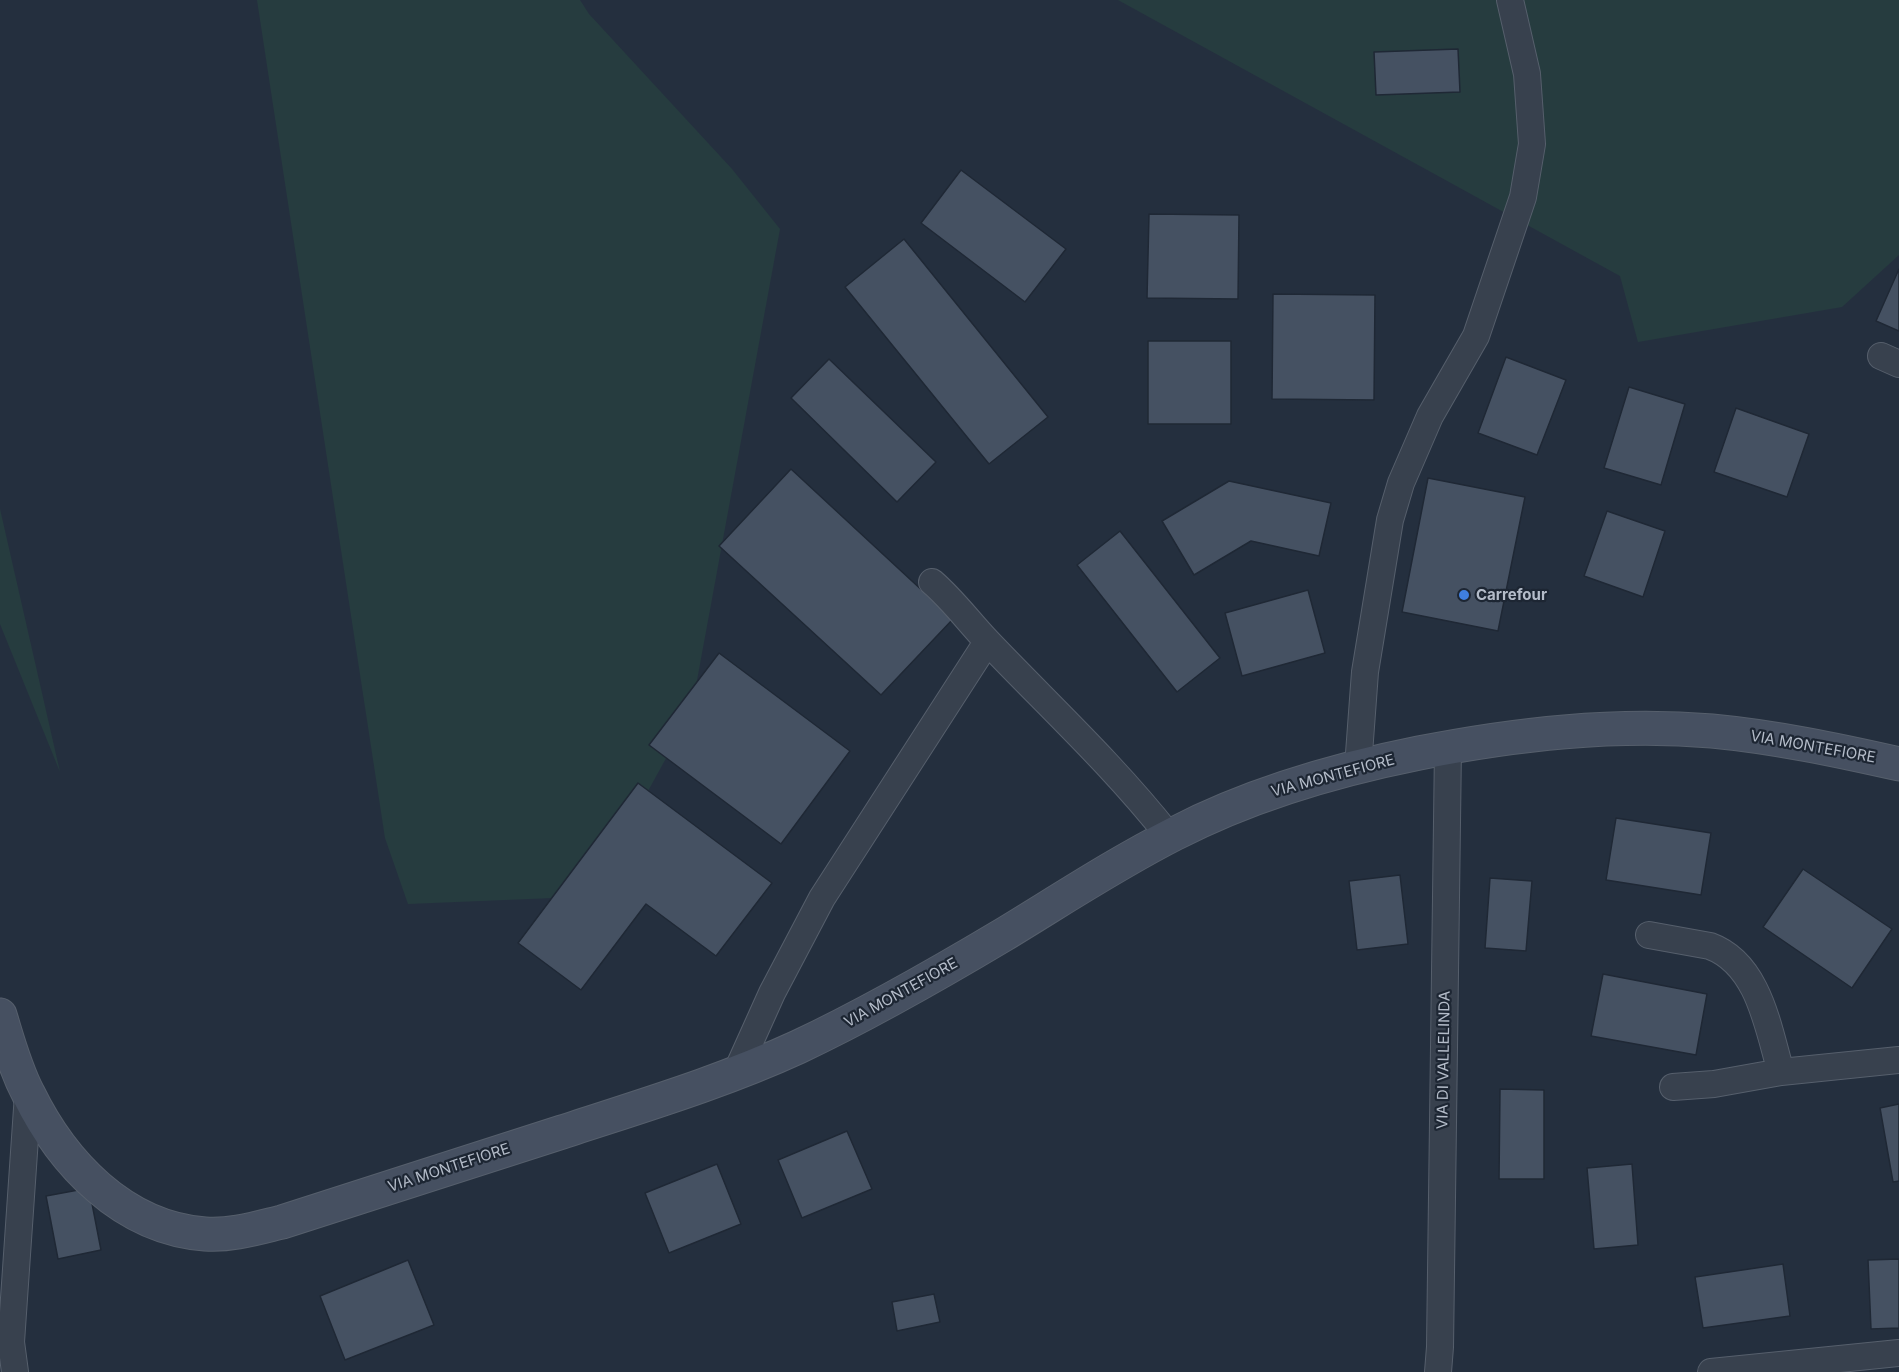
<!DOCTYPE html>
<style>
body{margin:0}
canvas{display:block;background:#242f3e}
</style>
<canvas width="1899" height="1372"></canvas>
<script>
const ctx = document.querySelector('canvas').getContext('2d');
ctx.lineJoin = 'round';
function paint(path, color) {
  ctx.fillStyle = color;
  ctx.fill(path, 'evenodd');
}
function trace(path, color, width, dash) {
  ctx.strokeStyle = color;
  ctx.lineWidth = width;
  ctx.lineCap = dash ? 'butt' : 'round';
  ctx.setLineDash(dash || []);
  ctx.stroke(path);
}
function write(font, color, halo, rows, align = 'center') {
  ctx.font = font + ' Inter,sans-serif';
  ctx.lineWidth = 4.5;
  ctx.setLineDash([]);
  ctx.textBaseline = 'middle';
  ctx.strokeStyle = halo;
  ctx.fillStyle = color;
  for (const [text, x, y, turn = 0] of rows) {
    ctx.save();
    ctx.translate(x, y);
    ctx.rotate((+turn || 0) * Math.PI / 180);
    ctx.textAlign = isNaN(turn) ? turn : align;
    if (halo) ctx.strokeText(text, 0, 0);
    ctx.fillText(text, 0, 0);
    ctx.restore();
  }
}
paint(new Path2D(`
 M257 0H580L589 14 732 169 780 229 691 713 648 791 600 851 553 898 408 904 385 838Z
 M1118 0H1899V255L1842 307 1638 342 1620 276Z
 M0 509 60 772 0 624Z`), '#263c3f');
const building = new Path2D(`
 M1458 49 1460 92 1376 95 1374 52Z
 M961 170 1066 249 1025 302 921 223Z
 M1149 214 1239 215 1238 299 1147 298Z
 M904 239 1048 417 989 464 845 287Z
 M1899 269V331L1876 321Z
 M1273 294 1375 295 1374 400 1272 399Z
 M1148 341H1231V424H1148Z
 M1506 357 1566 380 1537 455 1478 433Z
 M829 359 936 462 897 502 791 398Z
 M1629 387 1685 404 1661 485 1604 468Z
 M1736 408 1809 434 1787 497 1714 472Z
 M791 469 953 619 881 695 719 546Z
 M1428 478 1525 497 1498 631 1402 612Z
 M1229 481 1331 503 1319 556 1251 541 1194 575 1162 521Z
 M1607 511 1665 531 1643 597 1584 576Z
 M1120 531 1220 658 1177 692 1077 565Z
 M1308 590 1325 653 1242 676 1225 613Z
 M719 653 850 751 781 844 649 745Z
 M638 783 772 883 716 956 646 904 581 990 518 943Z
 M1616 818 1711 833 1701 895 1606 880Z
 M1803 869 1892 929 1852 988 1763 927Z
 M1400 875 1408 944 1357 950 1349 881Z
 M1490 878 1532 881 1526 951 1485 948Z
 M1603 974 1707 994 1696 1055 1591 1036Z
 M1500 1089 1544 1090V1179H1499Z
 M1899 1104V1181L1893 1182 1880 1108Z
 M847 1131 872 1189 802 1218 778 1160Z
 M717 1164 741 1224 669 1253 645 1193Z
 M1632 1164 1638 1245 1594 1249 1587 1168Z
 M89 1188 101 1250 58 1259 46 1196Z
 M1899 1259V1328L1871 1329 1868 1260Z
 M408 1260 434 1325 345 1360 320 1296Z
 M1783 1264 1790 1316 1703 1328 1695 1277Z
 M934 1294 940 1322 897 1331 892 1302Z`);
paint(building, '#455162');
trace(building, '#1f2835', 1.5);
const street = new Path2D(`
 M1881 356 1899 364
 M932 582C953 600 969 622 988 642 1050 707 1113 765 1169 836
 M1358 767 1365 672 1390 520 1401 483 1430 416 1476 336 1523 197 1532 144 1527 74 1510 0
 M1649 935 1710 946C1759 964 1768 1028 1781 1072L1899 1060
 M736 1073 772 993 822 898 987 642
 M1673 1087 1714 1084 1781 1072
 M15 1372 11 1342 28 1094
 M1438 1372 1440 1347 1448 747
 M1711 1372 1899 1353`);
const secondary = new Path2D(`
 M0 1015C8 1041 15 1068 28 1093 62 1163 123 1228 205 1234 231 1236 257 1228 282 1222 375 1192 468 1162 562 1132 641 1106 722 1082 798 1047 868 1014 936 975 1003 935 1059 901 1115 864 1174 834 1251 794 1334 770 1419 753 1516 734 1613 723 1712 731 1775 737 1837 750 1899 764`);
trace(street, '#565f6c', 28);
trace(secondary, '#565f6c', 35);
trace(street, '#38414e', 26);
trace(secondary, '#465061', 33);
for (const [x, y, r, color] of [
 [1464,595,6,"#3f7fe0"]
]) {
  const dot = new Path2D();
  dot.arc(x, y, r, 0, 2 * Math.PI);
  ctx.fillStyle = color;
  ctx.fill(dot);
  trace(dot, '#1d2633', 2);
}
write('bold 15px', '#b4bcc9', '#1d2633', [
 ["Carrefour",1476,595]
], 'left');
write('15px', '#b4bcc9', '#1d2633', [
 ["VIA MONTEFIORE",1813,747,10],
 ["VIA MONTEFIORE",1333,776,-15],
 ["VIA MONTEFIORE",901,993,-29],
 ["VIA DI VALLELINDA",1444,1060,-89],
 ["VIA MONTEFIORE",449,1168,-18]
]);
</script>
